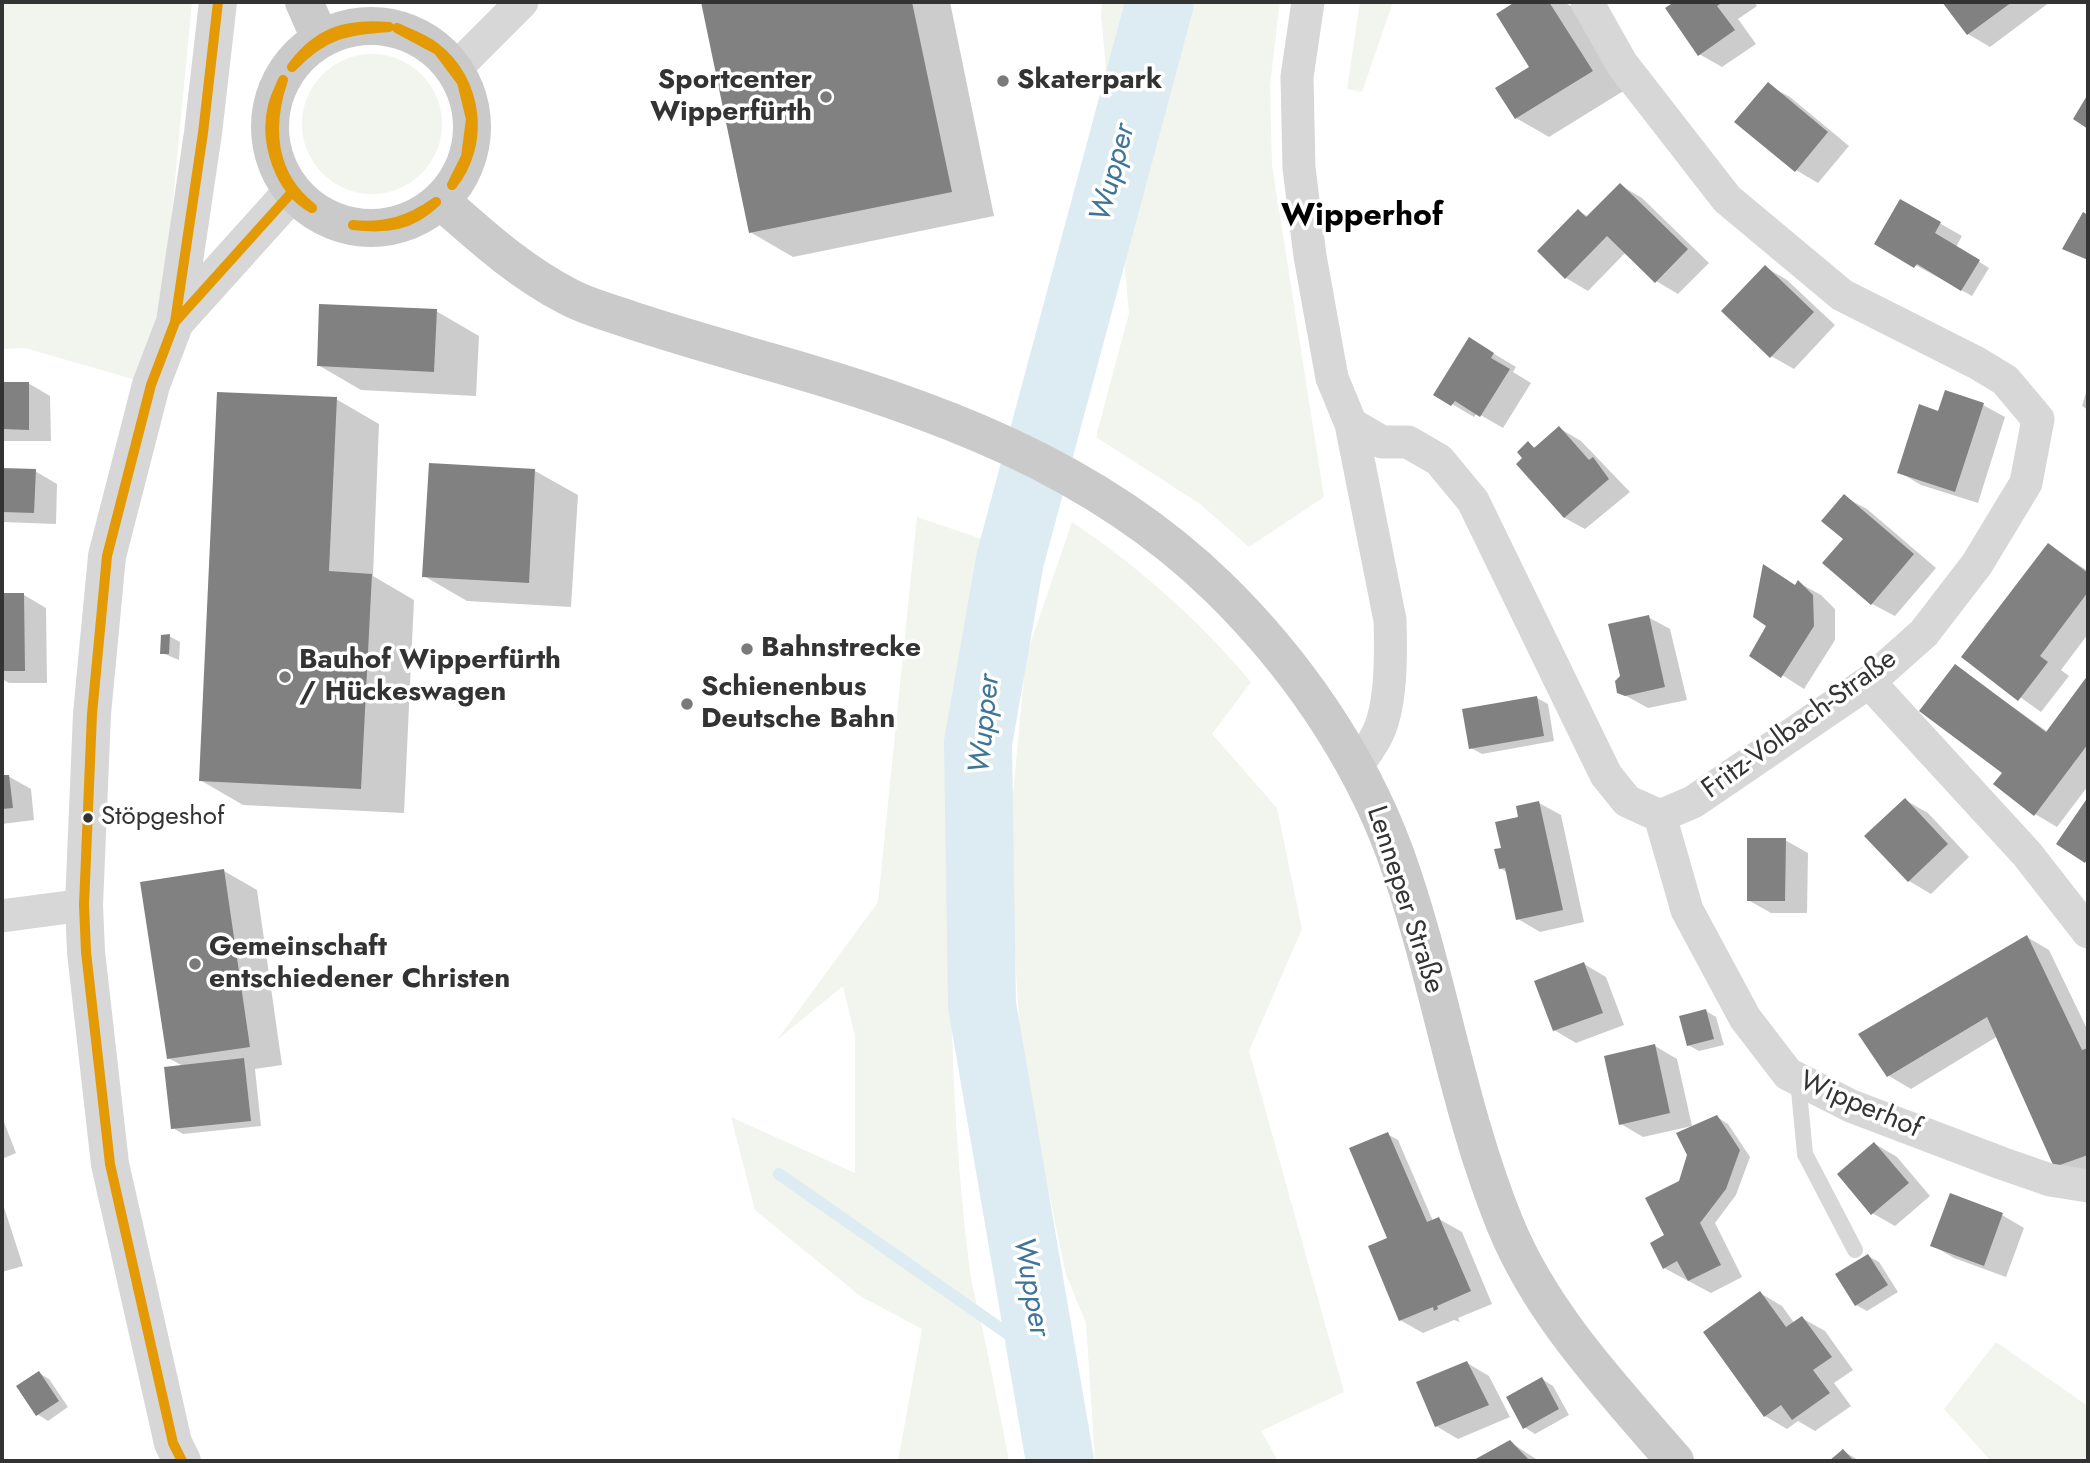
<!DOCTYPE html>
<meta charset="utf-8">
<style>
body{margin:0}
#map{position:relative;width:2090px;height:1463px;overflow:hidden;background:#fff;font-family:Jost,sans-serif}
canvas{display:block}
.frame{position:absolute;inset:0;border:4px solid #333;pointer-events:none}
</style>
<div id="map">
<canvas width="2090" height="1463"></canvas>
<div class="frame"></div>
</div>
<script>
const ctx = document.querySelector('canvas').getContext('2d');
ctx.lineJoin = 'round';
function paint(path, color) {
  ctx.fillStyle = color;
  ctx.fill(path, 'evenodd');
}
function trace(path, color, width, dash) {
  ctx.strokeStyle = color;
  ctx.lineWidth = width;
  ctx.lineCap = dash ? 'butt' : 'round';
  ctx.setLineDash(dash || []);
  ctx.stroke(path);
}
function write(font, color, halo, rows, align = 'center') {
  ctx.font = font + ' Jost,sans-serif';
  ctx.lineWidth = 7;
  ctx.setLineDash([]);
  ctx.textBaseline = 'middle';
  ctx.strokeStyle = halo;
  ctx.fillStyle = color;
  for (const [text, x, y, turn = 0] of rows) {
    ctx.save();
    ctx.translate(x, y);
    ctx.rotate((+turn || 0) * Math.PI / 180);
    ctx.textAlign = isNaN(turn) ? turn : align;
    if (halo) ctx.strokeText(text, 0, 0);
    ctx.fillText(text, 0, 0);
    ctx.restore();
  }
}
paint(new Path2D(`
 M2 2H192L162 317 136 380 25 348 2 349Z
 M1102 2H1280L1270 85 1272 165 1324 497 1249 547 1200 504 1096 437 1129 313 1101 15Z
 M1360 2H1393L1362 92 1347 89Z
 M302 124a70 70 0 1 1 140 0a70 70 0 1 1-140 0Z
 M917 517 982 539C948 779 940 1023 969 1264 972 1288 979 1312 984 1336 993 1378 1001 1420 1009 1461H898L922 1329 860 1296 755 1210 731 1117 855 1173V1037L843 986 777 1040 878 902Z
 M1072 522C1139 567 1199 620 1251 682L1212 734 1277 808 1302 929 1249 1051 1344 1392 1261 1431 1278 1461H1095L1086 1323 1066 1275 1022 1065 1008 847 1026 656Z
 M1996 1342 2088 1406V1461H1991L1944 1409Z`), '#f1f5ed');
paint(new Path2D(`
 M703 2H950L994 216 793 257 750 232Z
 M1518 2H1563L1573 7 1625 90 1549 137 1516 118 1531 67 1498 14Z
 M1677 2H1754L1757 6 1738 19 1756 44 1722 67 1699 54 1667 8Z
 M1944 2H2050L1990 47 1968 34Z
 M1768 85 1790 97 1849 146 1818 183 1796 170Z
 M1620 185 1642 198 1709 263 1678 294 1656 281 1626 252 1588 291 1566 278 1539 251 1578 211 1589 217Z
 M1901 201 1962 236 1956 247 1989 268 1972 296 1877 244Z
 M1765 267 1787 280 1835 325 1794 369 1771 356Z
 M436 311 479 336 476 396 361 390 318 365Z
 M1491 352 1516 367 1513 372 1531 383 1503 428 1477 413 1474 417 1435 394Z
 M2 383H28L50 396 51 441H2Z
 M2088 386V410L2082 406Z
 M336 399 379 424 373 576 414 600 404 813 243 805 200 780Z
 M1983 405 2005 417 1978 503 1921 485 1899 472 1939 413Z
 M1559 428 1581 441 1630 492 1585 529 1563 517 1525 458 1529 444 1536 448Z
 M2 470 35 471 57 484 56 524 2 522Z
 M535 471 578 495 571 607 467 601 424 576Z
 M1844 497 1867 509 1936 568 1895 616 1872 604 1825 563 1845 539Z
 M2048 545 2088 571V634L2061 670 2069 676 2041 712 1964 657Z
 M1799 583 1821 595 1835 609V640L1804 689 1751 655Z
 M2 595H24L46 608 47 683H9L2 679Z
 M1648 617 1670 629 1687 700 1648 708 1619 692 1622 676Z
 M169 636 180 642 179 660 162 653Z
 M1955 666 2048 732 2088 678V786L2057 827 2035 814 2004 772Z
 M1537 698 1548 704 1554 741 1482 754 1471 748Z
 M8 776 31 789 34 820 2 824V777Z
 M1905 800 1928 813 1969 857 1931 894 1909 881Z
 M1539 803 1561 815 1584 922 1540 932 1518 919 1508 873 1500 868 1503 849 1520 819Z
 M1785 840 1808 853 1807 913H1771L1748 900Z
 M224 871 257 890 282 1065 255 1069 261 1126 183 1134 173 1128 183 1066 168 1058Z
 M2027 937 2049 950 2088 1031V1175L2056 1166 1998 1036 1911 1089 1889 1076Z
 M1584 964 1606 977 1624 1025 1576 1043 1554 1030Z
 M1706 1011 1716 1017 1724 1045 1699 1051 1688 1045Z
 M1655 1046 1677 1059 1692 1126 1643 1137 1621 1124Z
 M2 1117 16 1153 2 1159Z
 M1717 1117 1728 1124 1750 1157 1736 1195 1715 1223 1742 1277 1711 1293 1664 1268 1666 1236 1680 1182Z
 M1387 1134 1398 1140 1433 1221 1439 1219 1462 1232 1492 1304 1458 1318 1460 1322 1454 1320 1423 1333 1400 1320 1391 1239Z
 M1875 1144 1897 1157 1930 1196 1895 1226 1872 1213Z
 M2 1201 23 1266 2 1272Z
 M2002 1215 2024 1228 2006 1277 1954 1258 1932 1245Z
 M1868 1256 1879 1262 1898 1292 1867 1311 1856 1305Z
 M1760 1293 1782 1306 1795 1324 1802 1318 1825 1331 1853 1370 1834 1383 1851 1406 1815 1431 1798 1421 1787 1429 1765 1416Z
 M1467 1363 1489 1376 1510 1417 1458 1439 1436 1426Z
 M39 1373 49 1379 68 1407 48 1421 37 1414Z
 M1542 1379 1553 1386 1569 1415 1535 1434 1524 1427Z
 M1510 1442 1539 1461H1476Z
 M1843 1451 1860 1461H1832Z`), '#0003');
trace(new Path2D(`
 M779 1174 1044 1359`), '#ddebf3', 12);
trace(new Path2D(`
 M1060 1461 982 1005 978 743 1010 560 1160 2`), '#ddebf3', 68);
paint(new Path2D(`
 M701 2H912L952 192 749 233Z
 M1515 2H1549L1593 71 1515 119 1495 88 1529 67 1496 14Z
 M1674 2H1723L1717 6 1735 30 1698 56 1665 8Z
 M1942 2H2012L1967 35Z
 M1768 82 1828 132 1795 172 1734 122Z
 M2088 94V129L2073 119Z
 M1620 183 1688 249 1655 283 1607 236 1565 279 1537 251 1578 209 1586 217Z
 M1900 199 1941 222 1935 233 1980 260 1961 291 1917 264 1914 268 1874 244Z
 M2083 212 2088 215V260L2062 249Z
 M1765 265 1814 312 1770 358 1721 311Z
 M319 304 437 309 434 372 317 366Z
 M1469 337 1494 353 1491 358 1510 369 1480 417 1455 401 1451 406 1433 395Z
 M2 382H29V430L2 429Z
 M1945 390 1984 403 1955 492 1897 473 1919 404 1938 411Z
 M217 392 337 397 329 571 372 574 361 789 199 781Z
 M1559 426 1589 460 1593 457 1609 479 1564 518 1516 464 1522 458 1517 452 1528 441 1534 448Z
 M429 463 535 469 529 583 422 577Z
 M2 468 36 469 34 513 2 512Z
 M1844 494 1914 554 1871 605 1822 563 1843 539 1821 521Z
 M2048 543 2088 573V592L2040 656 2048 662 2018 701 1961 657Z
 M1763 564 1795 585 1798 580 1813 595 1814 626 1781 678 1749 656 1766 626 1753 617Z
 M2 593H24L25 671H2Z
 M1649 615 1665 687 1625 696 1617 693 1615 681 1620 676 1608 624Z
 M170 634 169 654H160L161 635Z
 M1955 664 2046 732 2088 675V744L2034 816 1993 784 2002 773 1919 711Z
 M1537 696 1544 736 1469 749 1462 709Z
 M2 775H9L13 808 2 809Z
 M2088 797V858L2085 863 2056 844Z
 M1905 798 1948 844 1908 882 1864 836Z
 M1539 801 1563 910 1516 920 1505 868 1499 869 1494 849 1501 848 1495 822 1518 817 1516 806Z
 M1747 838H1786L1785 901H1747Z
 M224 869 250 1047 167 1059 140 882Z
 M2027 935 2082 1050 2088 1048V1155L2054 1167 1987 1017 1887 1077 1858 1034Z
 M1584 962 1603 1013 1553 1031 1534 981Z
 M1706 1009 1714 1039 1687 1046 1679 1016Z
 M1655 1044 1670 1113 1619 1125 1604 1056Z
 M244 1058 251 1121 171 1129 164 1067Z
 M1717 1115 1740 1150 1726 1189 1700 1223 1721 1265 1688 1281 1677 1261 1663 1269 1650 1243 1664 1235 1645 1198 1679 1181 1687 1155 1676 1133Z
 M1388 1132 1427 1222 1439 1217 1471 1291 1437 1306 1438 1309 1434 1311 1433 1307 1399 1321 1368 1246 1387 1238 1349 1148Z
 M1874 1142 1909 1183 1871 1215 1837 1174Z
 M1950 1193 2003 1213 1984 1266 1930 1246Z
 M1868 1254 1888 1285 1855 1306 1835 1274Z
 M1760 1291 1786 1327 1802 1316 1832 1357 1813 1370 1830 1393 1792 1420 1781 1405 1764 1417 1703 1332Z
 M1467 1361 1489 1405 1435 1427 1416 1382Z
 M39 1371 59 1401 36 1416 16 1386Z
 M1542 1377 1559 1409 1523 1429 1506 1397Z
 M1510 1440 1530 1461H1472Z
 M1843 1449 1854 1461H1829Z`), '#818181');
trace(new Path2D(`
 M1798 1080 1805 1154 1855 1250`), '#d7d7d7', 16);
trace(new Path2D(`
 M1308 2 1297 77 1299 168 1310 256 1332 378 1351 424 1390 620C1391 653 1392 708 1376 737 1370 748 1362 759 1355 769
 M455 69 522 2
 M1351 424 1382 442H1408L1439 460 1473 501 1606 775 1627 801 1660 816 1693 802 1869 682 1924 633 1977 564 2026 483 2038 419 2005 380 1977 363 1842 295 1727 199 1622 64 1587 2
 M1869 682 2027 854 2088 932
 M1660 816 1687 910 1745 1018 1788 1074 1851 1106 2001 1163 2050 1180 2088 1186
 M2 916 84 905`), '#d7d7d7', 33);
trace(new Path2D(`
 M175 322 203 133 218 2
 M182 1461 173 1443 110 1164 86 952 84 905 92 714 107 556 151 385 175 322 293 191`), '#d7d7d7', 38);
trace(new Path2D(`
 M304 2 320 38
 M270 127a101 101 0 1 1 202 0a101 101 0 1 1-202 0Z
 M441 201C482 237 520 272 569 297 588 307 611 313 631 320 676 335 722 348 767 361 932 408 1093 465 1218 587 1294 661 1358 753 1395 853 1439 974 1456 1104 1505 1224 1542 1315 1612 1388 1675 1461`), '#cacaca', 38);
trace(new Path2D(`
 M397 28C410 34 425 39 436 48 478 81 485 144 452 185
 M397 28 438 50 462 82 471 119 466 157 452 185
 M292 67C318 32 346 23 389 27
 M292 67C323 34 345 30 389 27
 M283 80C267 127 270 175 312 208
 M283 80C280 88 275 97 273 106 264 141 279 190 312 208
 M353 225C386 228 409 221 436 202
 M353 225C388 229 410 226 436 202
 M175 322 203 133 218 2
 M182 1461 173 1443 110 1164 86 952 84 905 92 714 107 556 151 385 175 322 293 191`), '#e39a05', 10);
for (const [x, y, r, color] of [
 [1003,81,7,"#7a7a7a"],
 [826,97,7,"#7a7a7a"],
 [747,649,7,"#7a7a7a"],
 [285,677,7,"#7a7a7a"],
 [687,704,7,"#7a7a7a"],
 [88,818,6,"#333"],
 [195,964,7,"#7a7a7a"]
]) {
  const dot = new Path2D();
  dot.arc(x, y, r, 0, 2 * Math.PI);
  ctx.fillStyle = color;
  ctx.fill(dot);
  trace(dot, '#fff', 2.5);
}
write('26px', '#333', '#fff', [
 ["Stöpgeshof",101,818]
], 'left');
write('bold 28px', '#333', '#fff', [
 ["Sportcenter",812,81,"right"],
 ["Wipperfürth",812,113,"right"],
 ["Skaterpark",1017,81],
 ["Bahnstrecke",761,649],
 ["Bauhof Wipperfürth",299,661],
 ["/ Hückeswagen",299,693],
 ["Schienenbus",701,688],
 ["Deutsche Bahn",701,720],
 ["Gemeinschaft",209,948],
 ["entschiedener Christen",209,980]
], 'left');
write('28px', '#333', '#fff', [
 ["Fritz-Volbach-Straße",1800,725,-36],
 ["Lenneper Straße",1404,900,72],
 ["Wipperhof",1860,1106,23]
]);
write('italic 30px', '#3f7597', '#fff', [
 ["Wupper",1114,173,-75],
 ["Wupper",986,724,-84],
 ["Wupper",1030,1287,80]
]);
write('bold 32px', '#000', '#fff', [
 ["Wipperhof",1362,217]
]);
</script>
